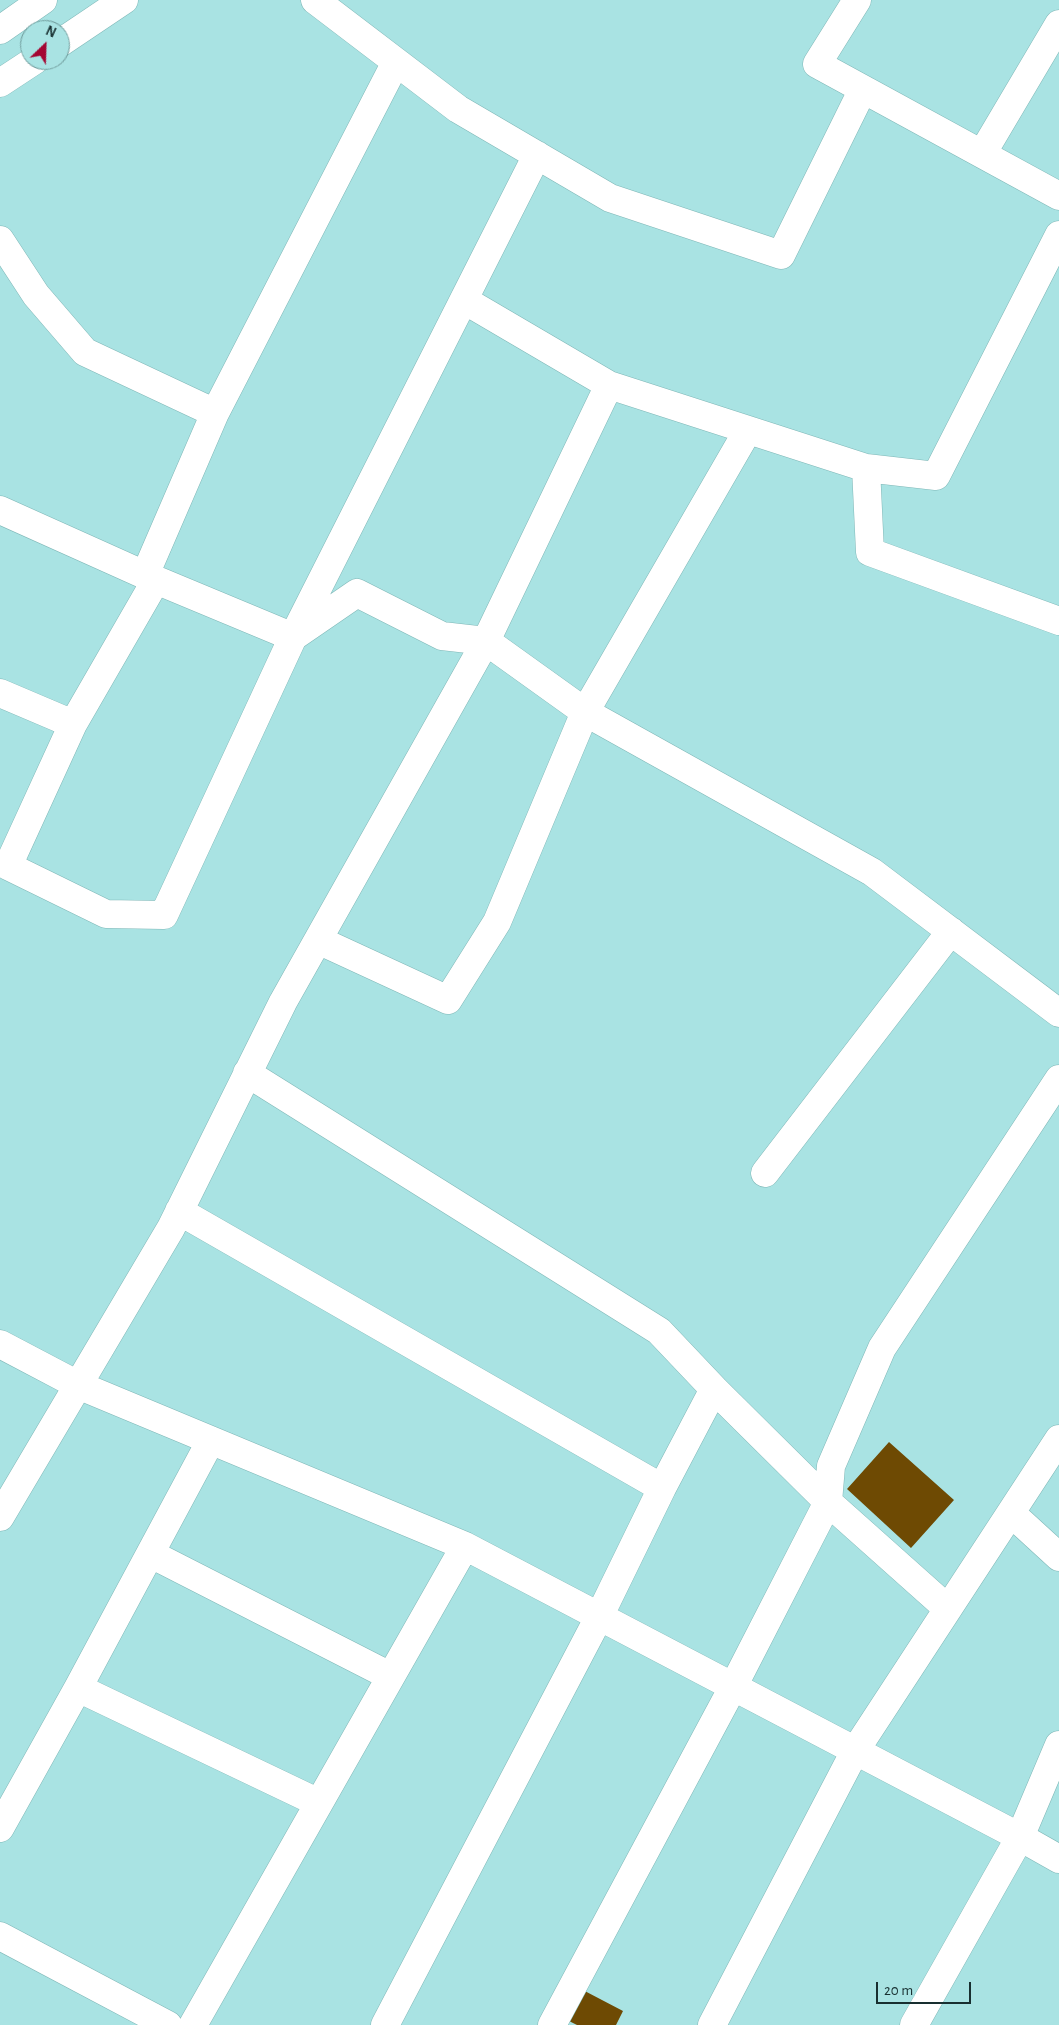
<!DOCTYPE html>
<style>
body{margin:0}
#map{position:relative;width:1059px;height:2025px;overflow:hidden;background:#a9e3e3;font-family:"Alegreya Sans",sans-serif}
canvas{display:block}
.north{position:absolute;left:20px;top:20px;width:50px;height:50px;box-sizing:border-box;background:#a9e3e3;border:1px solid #6f9b9b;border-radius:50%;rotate:24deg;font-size:14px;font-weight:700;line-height:20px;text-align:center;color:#182f30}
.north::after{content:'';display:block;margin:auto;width:18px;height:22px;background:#a40632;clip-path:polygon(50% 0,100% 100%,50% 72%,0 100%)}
.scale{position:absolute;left:876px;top:1982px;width:95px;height:22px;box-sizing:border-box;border:2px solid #182f30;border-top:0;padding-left:6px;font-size:15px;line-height:18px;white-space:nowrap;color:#182f30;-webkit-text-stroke:4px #a9e3e3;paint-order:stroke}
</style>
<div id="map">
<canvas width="1059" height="2025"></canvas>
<div class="north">N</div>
<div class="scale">20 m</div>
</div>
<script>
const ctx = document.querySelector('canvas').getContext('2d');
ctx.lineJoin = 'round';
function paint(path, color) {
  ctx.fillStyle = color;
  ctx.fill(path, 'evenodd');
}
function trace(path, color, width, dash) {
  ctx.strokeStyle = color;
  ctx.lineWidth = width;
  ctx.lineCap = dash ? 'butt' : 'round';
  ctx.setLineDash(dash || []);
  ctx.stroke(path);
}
paint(new Path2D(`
 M889 1442 954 1500 911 1548 847 1489Z
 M579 1988 623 2011 616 2025H577L563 2018Z`), '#6e4a03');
const minor = new Path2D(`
 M315 0 458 109 610 198 781 255 863 89
 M857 0 817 64 1059 196
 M982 154 1059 24
 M0 240 36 295 85 352 215 413
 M464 300 609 385
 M866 468 936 476 1059 235
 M0 510 156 580 293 637 537 155
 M145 575 215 413 396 62
 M0 693 73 724 156 580
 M73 724 8 866 106 914 164 915 293 637 357 593 442 636 486 641 609 385 866 468 870 552 1059 621
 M318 940 448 1000 497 922 585 712 748 430
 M247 1073 659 1331 714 1389 828 1502 948 1609
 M765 1173 951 931
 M179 1211 662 1488
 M0 1344 78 1385 465 1546 1020 1837 1059 1859
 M1011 1513 1059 1557
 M0 1517 171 1228 283 1002 486 641 585 712 872 872 1059 1013
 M151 1554 390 1676
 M78 1688 319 1803
 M0 1828 78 1688 210 1442
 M0 1936 168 2025
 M193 2025 465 1546
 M385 2025 599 1617 662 1488 714 1389
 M552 2025 733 1687 828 1502 831 1466 882 1348 1059 1079
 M712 2025 855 1751 1059 1439
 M914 2025 1020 1837 1059 1745`);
const trunk = new Path2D(`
 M0 30 43 0
 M60 43 124 0
 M0 83 35 60`);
trace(minor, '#7fb7b7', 29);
trace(trunk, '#7fb7b7', 29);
trace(minor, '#fff', 28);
trace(trunk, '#fff', 28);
</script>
